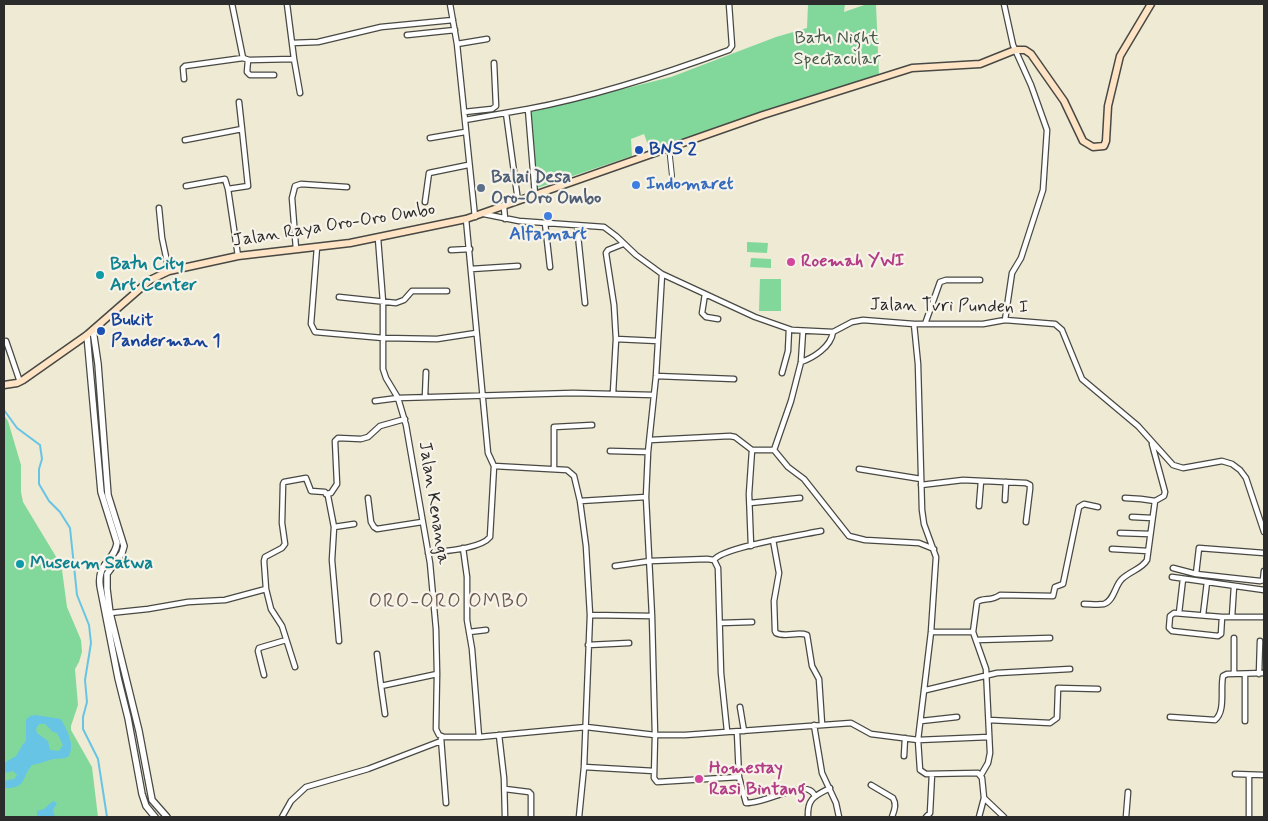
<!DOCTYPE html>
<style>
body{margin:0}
#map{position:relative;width:1268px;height:821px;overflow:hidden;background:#efead3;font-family:Mynerve,sans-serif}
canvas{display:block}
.frame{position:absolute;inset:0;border:5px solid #2b2b2b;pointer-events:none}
</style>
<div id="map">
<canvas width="1268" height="821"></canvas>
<div class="frame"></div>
</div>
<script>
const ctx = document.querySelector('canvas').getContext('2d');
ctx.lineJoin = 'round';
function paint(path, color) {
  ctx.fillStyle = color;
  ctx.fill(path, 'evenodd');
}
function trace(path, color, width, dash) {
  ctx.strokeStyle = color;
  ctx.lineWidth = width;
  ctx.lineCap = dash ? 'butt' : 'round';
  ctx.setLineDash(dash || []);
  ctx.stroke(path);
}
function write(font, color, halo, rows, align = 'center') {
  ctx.font = font + ' Mynerve,sans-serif';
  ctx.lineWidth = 4.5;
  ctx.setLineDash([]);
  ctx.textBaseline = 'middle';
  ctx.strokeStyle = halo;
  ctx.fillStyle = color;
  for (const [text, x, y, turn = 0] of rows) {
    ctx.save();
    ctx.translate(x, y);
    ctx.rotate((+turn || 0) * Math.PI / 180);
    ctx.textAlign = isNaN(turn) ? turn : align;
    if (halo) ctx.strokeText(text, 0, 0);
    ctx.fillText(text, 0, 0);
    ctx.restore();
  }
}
paint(new Path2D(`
 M808 4H845L844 12 867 4H876L879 76C801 97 726 126 650 150L644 134 631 139 632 156 537 188 531 112 671 77 776 37 807 28Z
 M747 242 768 243 767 253 747 252Z
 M751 258 771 259V268L750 267Z
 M760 279H781V311H759Z
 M4 415 8 421 21 465V492L23 502 58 560 62 570 67 607 81 640 82 652 79 662 75 669 78 705 71 726V730L92 767 98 817H4Z`), '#82d89b');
paint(new Path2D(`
 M35 715 61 719C67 731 75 743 69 756 62 760 60 758 53 759 45 761 39 764 32 765 21 778 27 789 4 788V781L14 779 17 775 13 771 4 773V763L16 756 23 744 26 741V720L30 716ZM39 724H45L53 732 57 733 63 745 59 751 50 750 48 741 37 733 36 729Z
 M53 801 57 803 53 810 55 817H37V811L44 809Z`), '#67c4e5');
trace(new Path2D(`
 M4 410 17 428 40 445 42 459 39 469V484L49 501 60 512 70 528 77 595 89 625 91 643 85 680 87 702 83 717V729L98 759 107 817`), '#67c4e5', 2);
const pedestrian = new Path2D(`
 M669 147 672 176`);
const minor = new Path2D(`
 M287 4 294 59
 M450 4 457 44 475 217
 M1004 4 1013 45 1031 85 1047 130 1043 190 1021 258 1012 273 1005 320
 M407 35 455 30
 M292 43 318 42 381 27 453 20
 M457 44 487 39
 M243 58 249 60 294 59 300 93
 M248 60 247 72 250 75H274
 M184 79 183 68 185 66 243 58 232 4
 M239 102 242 129
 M464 112 492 109 496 106 494 63
 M506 113 518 201
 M465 120 528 109
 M430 138 465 132
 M185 140 242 129 248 186 228 189
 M186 186 225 179 228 189 238 256
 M535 195 528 109C597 96 664 74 729 50L732 46 729 4
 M425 202 429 173 468 165
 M504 207 505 219
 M159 208 162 238 169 271
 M484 214 519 221 604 227 616 236 636 255 662 274 755 317 792 330 833 332 852 322 863 320 914 324H983L1005 320 1055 324 1062 330 1082 379 1138 426 1173 465 1183 468 1222 461 1232 464 1240 470 1246 478 1264 532
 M545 223 550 267
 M577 226 585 303
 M378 238 383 302V369L386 378 398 398 406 425 430 563 436 629 437 674 436 729 439 735 444 737H479L586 727 655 735H685L851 723 871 734 918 740 920 770 926 774 978 773 982 778 984 798 1004 817
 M317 247 311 324 315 332 383 338 437 339 476 333
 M296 249 292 198 295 186 301 184 347 187
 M451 250 470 249
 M471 269 518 266
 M662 274 656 376 648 452 646 497 652 616 655 735 654 778 657 782 739 777
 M705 294 702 313 706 317 718 319
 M339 297 396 303 404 300 412 291H447
 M914 324 918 364 922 510 924 524 936 557 931 632 918 740 989 737
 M925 324 940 282 946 280H980
 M616 339 658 341
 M6 341 20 382
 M801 362C813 358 831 347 833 332
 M782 373 788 351 789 329
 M656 376 734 379
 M613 393 616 339 614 305 606 253 608 250 623 244
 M425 397 426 372
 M375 401 398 398 573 393 654 395
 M650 440 730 436 735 437 752 450H774L788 467 804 479 849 536 865 540 919 543 934 549
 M774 450 791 401 801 362 803 331
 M610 451 648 452
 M494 466 567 470 574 476 580 501 586 546 590 615 584 767 579 817
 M554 469V427L592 425
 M859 469 921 479
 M921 485 963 480 1026 483 1030 485V489L1026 522
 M326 494 331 493 337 484 335 441 338 438 361 439 368 437 380 426 405 419
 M368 498 371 522 374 527 377 529 422 522
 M1125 498 1141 499 1155 501
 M1005 500 1006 482
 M580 501 646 497
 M750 503 800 498
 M979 506 981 481
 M1132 517 1152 518
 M334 527 354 524
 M1120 533 1150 534
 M773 540 779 573 774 601 775 631 776 633C786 638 798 631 807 635L812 666 819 679 822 724
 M751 546 749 494 752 450
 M463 548 467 577V620L472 649 479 737
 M1112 549 1148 551
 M428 553C443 551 481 549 490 537L494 466 488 453 466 219
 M1264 553 1199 548 1196 574 1260 581 1263 580 1264 571
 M714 560C723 547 802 535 821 531
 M615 566 650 561 707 559 714 560 718 568 721 673 727 731
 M1173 568 1196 574
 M1172 577 1264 590
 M266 589 271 609 282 626 295 667
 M1084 604C1090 604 1098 605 1104 604 1114 601 1115 585 1122 579 1130 571 1142 569 1147 560L1155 501 1164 496 1165 492 1152 444
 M110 613 148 609 188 602 225 600 266 589 264 561 265 557 282 548 285 544 282 523 283 484 284 482 306 478 311 491 325 492 328 496 334 527 332 560 339 641
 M1179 613 1183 579
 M590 615 652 616
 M1203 615 1207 582
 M1222 617 1221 634 1218 636 1172 631 1169 628 1170 616 1174 613 1222 617H1264
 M1232 617 1234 586
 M720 623 752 622
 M469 632 486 630
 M931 632H973
 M976 640 1050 638
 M588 645 629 643
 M377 654 381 686 437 674
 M1234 674V638
 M1259 674 1260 641
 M264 675 258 651 259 648 286 640
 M381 686 385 714
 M926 690 997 673 1070 669
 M740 707 744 731
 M1170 717 1215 720C1226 711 1220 689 1223 676L1227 674 1264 673
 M989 720 1050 723 1057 718 1058 688 1098 689
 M921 721 957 717
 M1245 721V674
 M814 725 822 773 836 803 839 817
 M737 732 739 777 746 803C762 804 798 784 809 790 812 791 814 794 815 796
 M499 735 504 778 505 817
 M441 738 446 803
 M904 756 905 738
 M584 767 654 771
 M1235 774 1264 775
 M981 775 988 763 990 753 986 669 973 632 977 602C984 597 990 602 1000 595L1053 596 1055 587 1063 584 1079 507 1084 504 1098 507
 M1249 775V817
 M871 785 893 798C897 805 894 811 892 817
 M505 789 529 792 531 794V817
 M282 817 291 801 306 787 368 769 441 741
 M808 817C807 798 815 796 830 788
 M926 817 930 813 932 774
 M979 817 984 798
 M1126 817 1128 792`);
const tertiary = new Path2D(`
 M93 330 98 364 108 495 124 546 122 553 107 574V589L110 613 139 731 152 800 167 817
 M87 335 101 492 117 543C115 561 97 562 100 586L118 678 128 718 142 794 146 806 155 817`);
const secondary = new Path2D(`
 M4 385 17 383 23 380 87 335 150 280 169 271 238 256 350 243 466 219 763 115 912 68 980 64 1015 50H1025L1031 54 1064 101 1083 141 1093 147 1104 146 1106 141 1108 106 1120 56 1151 4`);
trace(pedestrian, '#484844', 6);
trace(minor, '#484844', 7);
trace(tertiary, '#484844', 8);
trace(secondary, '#484844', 9);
trace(pedestrian, '#fff', 4);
trace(minor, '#fff', 4.5);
trace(tertiary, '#fff', 5.5);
trace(secondary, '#fee4c5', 6);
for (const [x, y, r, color] of [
 [639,150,5,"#1a4fb4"],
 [636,185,5,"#3f7fe0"],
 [481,188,5,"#5c6f8a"],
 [548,216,5,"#3f7fe0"],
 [791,262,5,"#d1479c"],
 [100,275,5,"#0f9aa8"],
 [101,331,5,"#1a4fb4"],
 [20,564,5,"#0f9aa8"],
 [699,779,5,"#d1479c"]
]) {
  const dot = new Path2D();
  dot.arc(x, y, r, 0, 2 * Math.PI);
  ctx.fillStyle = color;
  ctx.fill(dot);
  trace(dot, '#f7f3e8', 2);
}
write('18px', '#415647', '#f7f3e8', [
 ["Batu Night",837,39],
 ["Spectacular",837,60]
]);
write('bold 18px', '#164399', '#f7f3e8', [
 ["BNS 2",649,150],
 ["Bukit",111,321],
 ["Panderman 1",111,342]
], 'left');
write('bold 18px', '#4e5e75', '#f7f3e8', [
 ["Balai Desa",491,178],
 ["Oro-Oro Ombo",491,199]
], 'left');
write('bold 18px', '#366cbe', '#f7f3e8', [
 ["Indomaret",646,185],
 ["Alfamart",548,235,"center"]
], 'left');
write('18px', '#2b2b2b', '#f7f3e8', [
 ["Jalan Raya Oro-Oro Ombo",334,226,-9],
 ["Jalan Tvri Punden I",949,307,1],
 ["Jalan Kenanga",433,503,81]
]);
write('bold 18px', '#b23c85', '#f7f3e8', [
 ["Roemah YWI",801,262],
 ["Homestay",709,769],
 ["Rasi Bintang",709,790]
], 'left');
write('bold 18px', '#0d838f', '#f7f3e8', [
 ["Batu City",110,265],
 ["Art Center",110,286],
 ["Museum Satwa",30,564]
], 'left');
ctx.letterSpacing = '1px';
write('20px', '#6b5952', '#f7f3e8', [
 ["ORO-ORO OMBO",449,603]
]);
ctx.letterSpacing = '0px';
</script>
